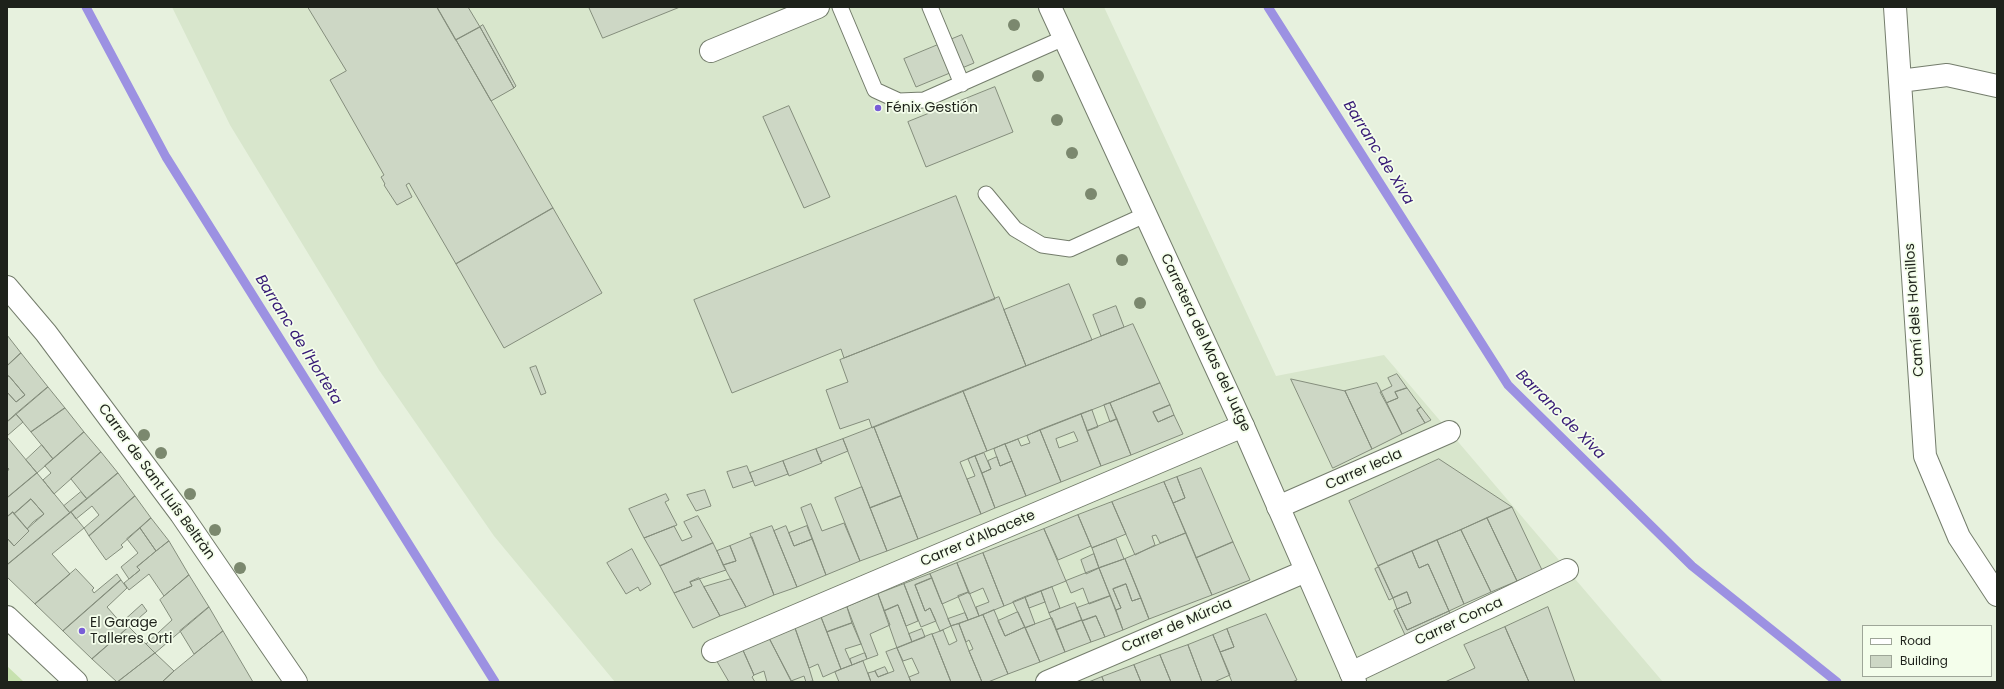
<!DOCTYPE html>
<meta charset="utf-8">
<style>
body{margin:0}
#map{position:relative;width:2004px;height:689px;overflow:hidden;background:#e7f1de;font-family:Poppins,sans-serif}
canvas{display:block}
.frame{position:absolute;inset:0;border:8px solid #1e221b;pointer-events:none}
.legend{position:absolute;left:1862px;top:625px;width:130px;height:52px;box-sizing:border-box;background:#f4feeb;border:1px solid #9ea698;margin:0;padding:5px 7px;list-style:none;font-size:12px;color:#1e221b}
.legend li{display:flex;align-items:center;gap:8px;height:20px}
.legend b{width:20px;border:1px solid #9ea698}
</style>
<div id="map">
<canvas width="2004" height="689"></canvas>
<div class="frame"></div>
<ul class="legend">
<li><b style="height:5px;background:#fff"></b>Road</li>
<li><b style="height:11px;background:#cdd7c5"></b>Building</li>
</ul>
</div>
<script>
const ctx = document.querySelector('canvas').getContext('2d');
ctx.lineJoin = 'round';
function paint(path, color) {
  ctx.fillStyle = color;
  ctx.fill(path, 'evenodd');
}
function trace(path, color, width, dash) {
  ctx.strokeStyle = color;
  ctx.lineWidth = width;
  ctx.lineCap = dash ? 'butt' : 'round';
  ctx.setLineDash(dash || []);
  ctx.stroke(path);
}
function write(font, color, halo, rows, align = 'center') {
  ctx.font = font + ' Poppins,sans-serif';
  ctx.lineWidth = 3.5;
  ctx.setLineDash([]);
  ctx.textBaseline = 'middle';
  ctx.strokeStyle = halo;
  ctx.fillStyle = color;
  for (const [text, x, y, turn = 0] of rows) {
    ctx.save();
    ctx.translate(x, y);
    ctx.rotate((+turn || 0) * Math.PI / 180);
    ctx.textAlign = isNaN(turn) ? turn : align;
    if (halo) ctx.strokeText(text, 0, 0);
    ctx.fillText(text, 0, 0);
    ctx.restore();
  }
}
paint(new Path2D(`
 M172 7H1104L1276 376 1384 355 1663 682H615L494 536 379 370 230 125Z`), '#d8e6cc');
paint(new Path2D(`
 M7 666 24 682H7Z`), '#c7e1af');
trace(new Path2D(`
 M86 7 166 157 495 682
 M1268 7 1508 385 1692 566 1837 682`), '#9c91e2', 9);
const building = new Path2D(`
 M308 7H437L553 208 456 264 409 183 406 185 412 197 397 205 384 185 385 184 381 177 384 175 330 80 346 71Z
 M437 7H468L480 27 456 40Z
 M589 7H680L603 38Z
 M483 25 516 86 514 88 480 27Z
 M480 27 514 88 491 101 456 40Z
 M962 35 974 63 916 87 904 59Z
 M995 87 1013 132 926 167 908 122Z
 M789 106 830 197 804 208 763 117Z
 M956 196 995 299 844 358 841 349 732 393 694 300Z
 M553 208 602 293 504 348 456 264Z
 M1069 284 1092 340 1026 366 1004 310Z
 M999 297 1026 366 872 428 869 419 840 429 826 390 848 382 840 360Z
 M1116 306 1124 327 1101 336 1093 315Z
 M1133 324 1160 383 987 451 963 391Z
 M7 335 21 353 7 366Z
 M21 353 48 387 7 422V392L16 402 25 395 9 376 7 377V366Z
 M536 366 546 393 541 395 530 368Z
 M1397 374 1407 388 1395 392 1398 398 1386 403 1380 392 1392 386 1388 378Z
 M9 376 25 395 16 402 7 392V377Z
 M1291 379 1345 391 1372 449 1333 468Z
 M1160 383 1170 405 1153 412 1158 422 1174 415 1183 434 1131 455 1110 403Z
 M1377 383 1402 434 1372 449 1345 391Z
 M48 387 65 408 31 432 16 414Z
 M1407 388 1421 407 1417 410 1425 423 1402 434 1386 403 1398 398 1395 392Z
 M963 391 987 451 960 462 981 514 918 539 874 427Z
 M1110 403 1117 419 1110 422 1104 405Z
 M1170 405 1174 415 1158 422 1153 412Z
 M1421 407 1431 420 1425 423 1417 410Z
 M65 408 84 432 53 459 31 432Z
 M1092 410 1098 427 1087 431 1081 414Z
 M16 414 23 422 7 436V422Z
 M1081 414 1101 466 1061 482 1040 430ZM1074 432 1078 441 1059 448 1056 439Z
 M1117 419 1131 455 1101 466 1087 431Z
 M874 427 901 496 870 508 843 439Z
 M1040 430 1061 482 1026 496 1005 444 1018 439 1021 446 1030 443 1027 436Z
 M84 432 101 452 54 494 43 480 51 473 45 466Z
 M7 437 37 473 7 498V472L9 469 7 467Z
 M843 439 848 451 821 462 816 449Z
 M1005 444 1012 461 1000 466 994 449Z
 M42 445 53 459 37 473 26 460Z
 M816 449 822 463 789 476 783 461Z
 M101 452 118 473 87 499 71 479Z
 M984 453 991 469 982 473 975 456Z
 M975 456 995 508 981 514 967 479 975 476 968 459Z
 M997 457 1000 466 1012 461 1026 496 995 508 982 473 991 469 988 461Z
 M1439 459 1512 507 1378 566 1349 501Z
 M783 461 788 474 755 486 750 473Z
 M747 466 753 481 733 488 727 472Z
 M1201 468 1233 542 1196 558 1173 503 1185 498 1177 477Z
 M37 473 70 513 7 565V538L14 546 29 531 27 529 33 522 44 514 31 499 14 514 13 512 7 517V498Z
 M118 473 135 496 89 536 84 528 99 515 92 506 76 519 71 512Z
 M1177 477 1185 498 1173 503 1164 482Z
 M1164 482 1186 533 1160 543 1156 535 1152 536 1155 545 1135 555 1112 502Z
 M862 487 887 551 860 561 835 498Z
 M705 490 711 506 696 511 687 495Z
 M81 492 87 499 70 513 64 506Z
 M666 494 669 500 665 502 677 525 644 538 629 509Z
 M135 496 151 518 121 545 123 547 106 560 89 536Z
 M901 496 918 539 887 551 870 508Z
 M31 499 44 514 27 529 14 514Z
 M1112 502 1126 534 1092 548 1078 515Z
 M811 504 822 531 844 523 860 561 826 575 801 508Z
 M1512 507 1542 570 1517 581 1487 518Z
 M13 512 29 531 14 546 7 538V517Z
 M71 512 84 528 52 554 70 574 35 604 7 577V565Z
 M1078 515 1091 546 1058 560 1044 529Z
 M698 516 713 543 660 566 644 538 674 526 682 541 692 537 684 522Z
 M151 518 169 541 156 551 140 528Z
 M1487 518 1517 581 1491 592 1461 530Z
 M772 526 797 587 774 595 750 534Z
 M786 526 794 546 812 539 826 575 797 587 774 531Z
 M807 526 812 539 794 546 789 533Z
 M140 528 156 551 137 567 140 570 129 579 121 567 138 553 127 539Z
 M1044 529 1066 581 1004 606 983 553Z
 M1461 530 1491 592 1464 604 1437 540Z
 M1186 533 1212 595 1149 619 1125 559Z
 M752 537 774 595 746 607 723 565 736 561 730 546Z
 M1116 539 1124 559 1099 568 1092 548Z
 M1437 540 1464 604 1449 611 1428 564 1419 568 1412 551Z
 M169 541 189 575 164 596 149 574 129 590 124 583 140 570 137 567Z
 M1233 542 1250 580 1212 595 1196 558Z
 M713 543 726 570 690 582 692 586 674 593 660 566Z
 M730 546 736 561 723 565 717 551Z
 M632 549 651 584 640 591 638 587 626 594 607 563Z
 M1412 551 1419 568 1428 564 1449 611 1407 630 1397 609 1411 603 1407 592 1393 598 1378 566Z
 M983 553 1004 606 979 616 976 607 989 602 983 588 969 594 957 563Z
 M1094 554 1099 568 1086 574 1081 560Z
 M1125 559 1141 598 1132 601 1126 584 1113 589 1121 608 1116 610 1099 568Z
 M957 563 969 592 942 604 930 574Z
 M1379 567 1393 598 1389 600 1375 569Z
 M1099 568 1110 596 1089 604 1083 588 1071 593 1066 581Z
 M76 569 94 588 92 590 94 593 117 574 121 580 63 631 35 604Z
 M930 574 932 578 915 585 925 611 930 608 936 621 921 627 904 584Z
 M189 575 209 607 155 653 146 644 172 620 160 600Z
 M699 578 720 616 693 628 674 593 692 586 690 582Z
 M932 578 951 626 940 631 930 608 925 611 915 585Z
 M731 579 746 607 720 616 704 587Z
 M121 580 127 588 107 607 121 623 142 604 147 611 92 659 63 631Z
 M904 584 918 621 906 626 898 605 884 611 878 594Z
 M1126 584 1132 601 1141 598 1149 619 1123 630 1116 610 1121 608 1113 589Z
 M1052 587 1060 608 1049 613 1041 591Z
 M1041 591 1045 602 1029 608 1025 597Z
 M969 592 979 616 968 620 958 596Z
 M1407 592 1411 603 1397 609 1393 598Z
 M878 594 890 625 870 634 878 655 867 659 847 607Z
 M1110 596 1123 630 1105 637 1096 616 1082 621 1077 608Z
 M1025 597 1035 624 1025 628 1013 602Z
 M1075 603 1082 620 1056 630 1049 613Z
 M898 605 912 642 897 648 884 611Z
 M209 607 223 631 194 654 180 631Z
 M847 607 852 623 827 632 821 617Z
 M1548 607 1575 682H1529L1505 627Z
 M1397 609 1407 630 1449 611 1451 615 1405 635 1394 611Z
 M994 610 1005 636 1025 627 1040 662 1008 674 983 615Z
 M1018 612 1025 627 1005 636 998 621Z
 M965 613 968 620 951 626 948 619Z
 M1266 614 1297 680 1292 682H1232L1220 652 1234 647 1227 629Z
 M983 615 1008 674 988 682H982L969 651 973 649 969 640 966 642 959 624Z
 M1096 616 1105 637 1091 642 1082 621Z
 M821 617 841 669 823 677 818 664 809 668 795 628Z
 M1052 618 1065 652 1040 662 1025 628Z
 M1082 620 1091 642 1065 652 1056 630Z
 M852 623 861 644 845 649 852 665 841 669 827 632Z
 M959 624 969 651 982 682H951L932 634 943 630 949 645 957 641 951 626Z
 M129 627 155 653 117 682 92 659Z
 M1505 627 1529 682H1445L1475 668 1464 645Z
 M795 628 809 668 813 681 806 682 804 676 791 681 769 638Z
 M922 629 925 637 912 642 909 634Z
 M1227 629 1234 647 1220 652 1213 635Z
 M223 631 253 682H162L174 671Z
 M932 634 951 682H911L909 677 919 673 912 658 903 661 897 648Z
 M1213 635 1230 675 1214 682H1202L1188 645Z
 M769 638 792 682H767L764 671 754 675 742 648Z
 M1188 645 1202 682H1171L1160 655Z
 M742 648 754 675 752 677 755 682H729L715 658Z
 M897 648 911 682H871L868 673 875 671 878 677 894 671 886 652Z
 M155 653 174 671 162 682H118Z
 M865 653 867 659 852 665 850 659Z
 M1160 655 1171 682H1141L1134 665Z
 M863 661 871 682H839L835 672Z
 M1134 665 1141 682H1104L1102 677Z
 M885 667 888 673 878 677 875 671Z
 M1102 677 1104 682H1089Z`);
paint(building, '#cdd7c5');
trace(building, '#858e7d', 1);
const lane = new Path2D(`
 M840 7 875 90 899 101 924 100 1064 38
 M930 7 962 84
 M986 194 1015 229 1042 245 1070 249 1145 215`);
const street = new Path2D(`
 M1895 7 1925 456 1959 537 1997 595
 M711 51 818 7
 M1900 81 1947 75 1997 86
 M7 287 46 333 181 514 296 682
 M1278 507 1449 432
 M713 651 1243 426
 M1351 673 1567 570
 M1047 682 1306 571`);
const secondary = new Path2D(`
 M1050 7 1243 426 1355 682
 M7 617 76 682`);
trace(lane, '#747d6c', 17);
trace(street, '#747d6c', 24);
trace(secondary, '#747d6c', 24);
trace(lane, '#fff', 15);
trace(street, '#fff', 22);
trace(secondary, '#fff', 22);
ctx.fillStyle = '#7b886e';
for (const [x, y] of [
 [1014,25],
 [1038,76],
 [1057,120],
 [1072,153],
 [1091,194],
 [1122,260],
 [1140,303],
 [144,435],
 [161,453],
 [190,494],
 [215,530],
 [240,568]
]) {
  ctx.beginPath();
  ctx.arc(x, y, 6, 0, 2 * Math.PI);
  ctx.fill();
}
for (const [x, y, r, color] of [
 [878,108,4,"#785dd7"],
 [82,631,4,"#785dd7"]
]) {
  const dot = new Path2D();
  dot.arc(x, y, r, 0, 2 * Math.PI);
  ctx.fillStyle = color;
  ctx.fill(dot);
  trace(dot, '#f4feeb', 1.5);
}
write('14px', '#1e221b', '#f4feeb', [
 ["Fénix Gestión",886,108],
 ["El Garage",90,623],
 ["Talleres Orti",90,639]
], 'left');
write('14px', '#1e221b', '#f4feeb', [
 ["Camí dels Hornillos",1915,310,-94],
 ["Carretera del Mas del Jutge",1205,343,65],
 ["Carrer Iecla",1364,470,-24],
 ["Carrer de Sant Lluís Beltràn",156,482,54],
 ["Carrer d'Albacete",978,539,-23],
 ["Carrer Conca",1459,622,-25],
 ["Carrer de Múrcia",1177,626,-23]
]);
write('italic 15px', '#351875', '#f4feeb', [
 ["Barranc de Xiva",1378,153,58],
 ["Barranc de l'Horteta",298,340,58],
 ["Barranc de Xiva",1560,415,45]
]);
</script>
